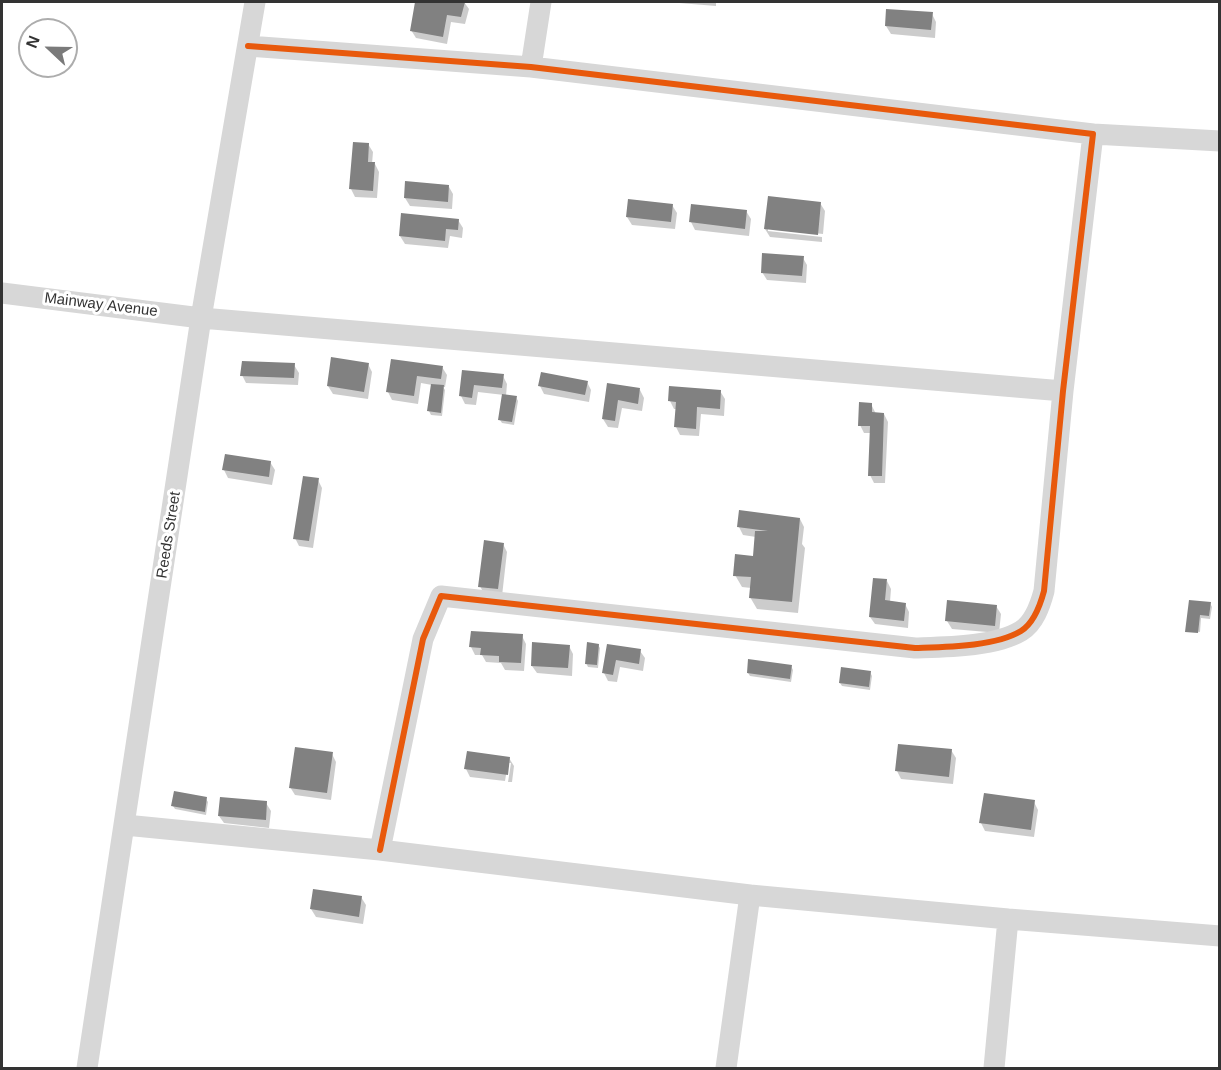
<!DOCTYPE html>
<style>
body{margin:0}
#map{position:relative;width:1221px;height:1070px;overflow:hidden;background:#fff;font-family:Arial,sans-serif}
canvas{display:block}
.frame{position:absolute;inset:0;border:3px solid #333;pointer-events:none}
.north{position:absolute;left:18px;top:18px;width:60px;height:60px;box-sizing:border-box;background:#fff;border:2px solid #adadad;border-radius:50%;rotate:292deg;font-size:16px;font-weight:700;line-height:24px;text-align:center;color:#333}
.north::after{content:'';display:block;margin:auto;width:21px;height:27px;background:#7a7a7a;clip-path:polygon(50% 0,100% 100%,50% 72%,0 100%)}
</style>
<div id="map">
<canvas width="1221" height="1070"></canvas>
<div class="frame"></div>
<div class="north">N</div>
</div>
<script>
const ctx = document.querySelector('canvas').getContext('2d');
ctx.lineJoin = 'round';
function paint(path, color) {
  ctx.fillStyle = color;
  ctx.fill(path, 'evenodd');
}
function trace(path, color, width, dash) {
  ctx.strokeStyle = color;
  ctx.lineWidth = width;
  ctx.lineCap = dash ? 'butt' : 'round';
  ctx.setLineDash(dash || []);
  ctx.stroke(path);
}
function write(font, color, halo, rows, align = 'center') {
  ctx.font = font + ' Arial,sans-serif';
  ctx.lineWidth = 6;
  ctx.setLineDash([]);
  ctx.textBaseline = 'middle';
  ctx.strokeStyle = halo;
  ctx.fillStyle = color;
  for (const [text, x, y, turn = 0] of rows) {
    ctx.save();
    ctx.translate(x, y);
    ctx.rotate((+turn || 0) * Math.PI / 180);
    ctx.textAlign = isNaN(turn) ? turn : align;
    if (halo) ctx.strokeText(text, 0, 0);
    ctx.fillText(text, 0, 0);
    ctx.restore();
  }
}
paint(new Path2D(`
 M417 2H464L469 9 465 24 451 22 447 44 416 38 411 30Z
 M667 2H716V6Z
 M888 10 932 14 936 22 935 38 891 34 886 26Z
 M368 144 373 152 372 164H375L379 172 377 198 355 197 351 189Z
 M449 187 453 194 452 209 410 206 405 198Z
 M820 203 825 211 823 234 768 228V231L822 237V242L770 237 765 229Z
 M672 205 677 213 675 229 632 225 627 217Z
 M746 211 751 219 749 236 695 230 691 222Z
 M458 220 463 228 462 238 450 236 448 248 405 244 400 236Z
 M803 258 807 265 806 283 767 280 762 272Z
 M392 360 442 367 447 375 445 387H443L445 390 442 416 431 415 429 411 432 385 421 383 418 404 392 400 388 392Z
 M368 364 372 372 368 399 333 394 328 386Z
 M294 365 299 373 298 385 246 383 242 375Z
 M463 371 503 376 507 384 506 396 516 397 518 401 514 425 502 423 500 420 504 395 478 392 476 405 465 404 461 396Z
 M587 382 591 390 589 402 544 394 540 386Z
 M609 385 640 390 644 398 642 411 622 408 618 428 608 427 603 419Z
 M720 391 725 399 724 416 701 414 699 436 680 435 676 427 677 409H674L670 401Z
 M871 404 876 414H884L888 422 885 483H874L870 475 872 433H864L860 425Z
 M270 462 275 470 272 485 228 478 224 470Z
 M318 480 322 488 313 548 299 546 295 538Z
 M800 519 804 527 802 544 805 548 798 613 757 609 750 597 751 588 742 587 735 575 754 558 756 537 743 535 739 527Z
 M503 544 507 552 502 596 484 594 480 586Z
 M887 581 891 589 890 602 905 604 909 612 908 628 875 624 870 617Z
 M1210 603 1212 607 1210 619 1201 618 1200 632 1186 630Z
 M996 606 1001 614 999 633 952 629 947 621Z
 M522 636 526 644 524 671 505 670 501 663 486 662 482 655H475L471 647Z
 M598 645 600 648 598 668 588 667 586 663Z
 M608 645 640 651 645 658 643 671 620 667 617 682 608 681 604 673Z
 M569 646 573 654 572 676 537 673 532 666Z
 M791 666 793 670 791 682 750 676 748 673Z
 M870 672 872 676 870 690 842 686 840 683Z
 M951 750 956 758 953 784 901 779 897 771Z
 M332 754 336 762 331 800 295 795 290 787Z
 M509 758 514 766 512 782H508L511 763H508L505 781 470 777 466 769Z
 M206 799 208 802 206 815 175 809 173 806Z
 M1034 802 1038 810 1034 837 985 831 981 823Z
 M266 803 271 811 269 828 224 823 219 816Z
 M361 897 366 905 363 924 316 917 311 909Z`), '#0003');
paint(new Path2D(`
 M415 2H465L461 17 447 15 443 37 410 31Z
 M886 9 933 12 931 30 885 26Z
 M353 142 369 143 368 162H375L373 191 349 189Z
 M405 181 449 185 448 202 404 198Z
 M768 196 821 202 818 235 764 229Z
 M628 199 673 204 671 222 626 217Z
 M691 204 747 210 745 229 689 222Z
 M401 213 459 219 458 230 446 229 445 241 399 236Z
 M762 253 804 256 802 276 761 273Z
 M331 357 369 363 364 392 327 386Z
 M391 359 443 366 441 379 417 376 414 396 386 392Z
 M242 361 295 363 294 378 240 376Z
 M462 370 504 374 502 388 474 385 472 398 459 396Z
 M541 372 588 381 585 395 538 386Z
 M607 383 640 388 638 404 618 400 615 421 602 419Z
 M431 384 444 385 441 413 427 411Z
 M669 386 721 390 720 409 697 407 696 429 674 427 676 402 668 401Z
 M502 394 517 396 512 422 498 420Z
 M859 402 872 403V412L884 413 882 476H868L870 426H858Z
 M225 454 271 461 269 477 222 470Z
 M303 476 319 478 309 541 293 539Z
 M739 510 800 518 792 602 749 598 751 577 733 576 735 554 753 556 755 531H768L737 527Z
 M484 540 504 543 498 589 478 587Z
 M873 578 887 579 885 600 906 603 904 621 869 617Z
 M947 600 997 605 995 626 945 621Z
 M1189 600 1211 602 1209 616 1200 615 1198 633 1185 632Z
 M471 631 523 634 521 663 499 662V656L480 655 481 648 469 647Z
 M532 642 570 645 568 668 531 666Z
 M587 642 599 644 597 665 585 664Z
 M607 644 641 649 639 664 616 660 613 675 602 673Z
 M748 659 792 665 790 679 747 673Z
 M841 667 871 671 869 687 839 683Z
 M898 744 952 749 949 777 895 771Z
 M295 747 333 752 327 793 289 788Z
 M467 751 510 757 508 775 464 769Z
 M174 791 207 797 205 812 171 806Z
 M984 793 1035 800 1031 830 979 823Z
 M220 797 267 801 266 820 218 816Z
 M313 889 362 896 359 917 310 909Z`), '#818181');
trace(new Path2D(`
 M248 46 531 67 1093 134 1063 391 1044 591C1040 606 1034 623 1021 631 994 647 945 647 915 648L441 596 423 639 380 850
 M531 67 541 2
 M1093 134 1220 141
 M2 293 201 318 1063 391
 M125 825 380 850 750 895 1008 919 1220 936
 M87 1068 201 318 255 2
 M726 1068 750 895
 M994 1068 1008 919`), '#d7d7d7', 21);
trace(new Path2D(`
 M248 46 531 67 1093 134 1063 391 1044 591C1040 606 1034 623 1021 631 994 647 945 647 915 648L441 596 423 639 380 850`), '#e8590c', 6);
write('15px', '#333', '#fff', [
 ["Mainway Avenue",101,305,7],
 ["Reeds Street",169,535,-81]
]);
</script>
